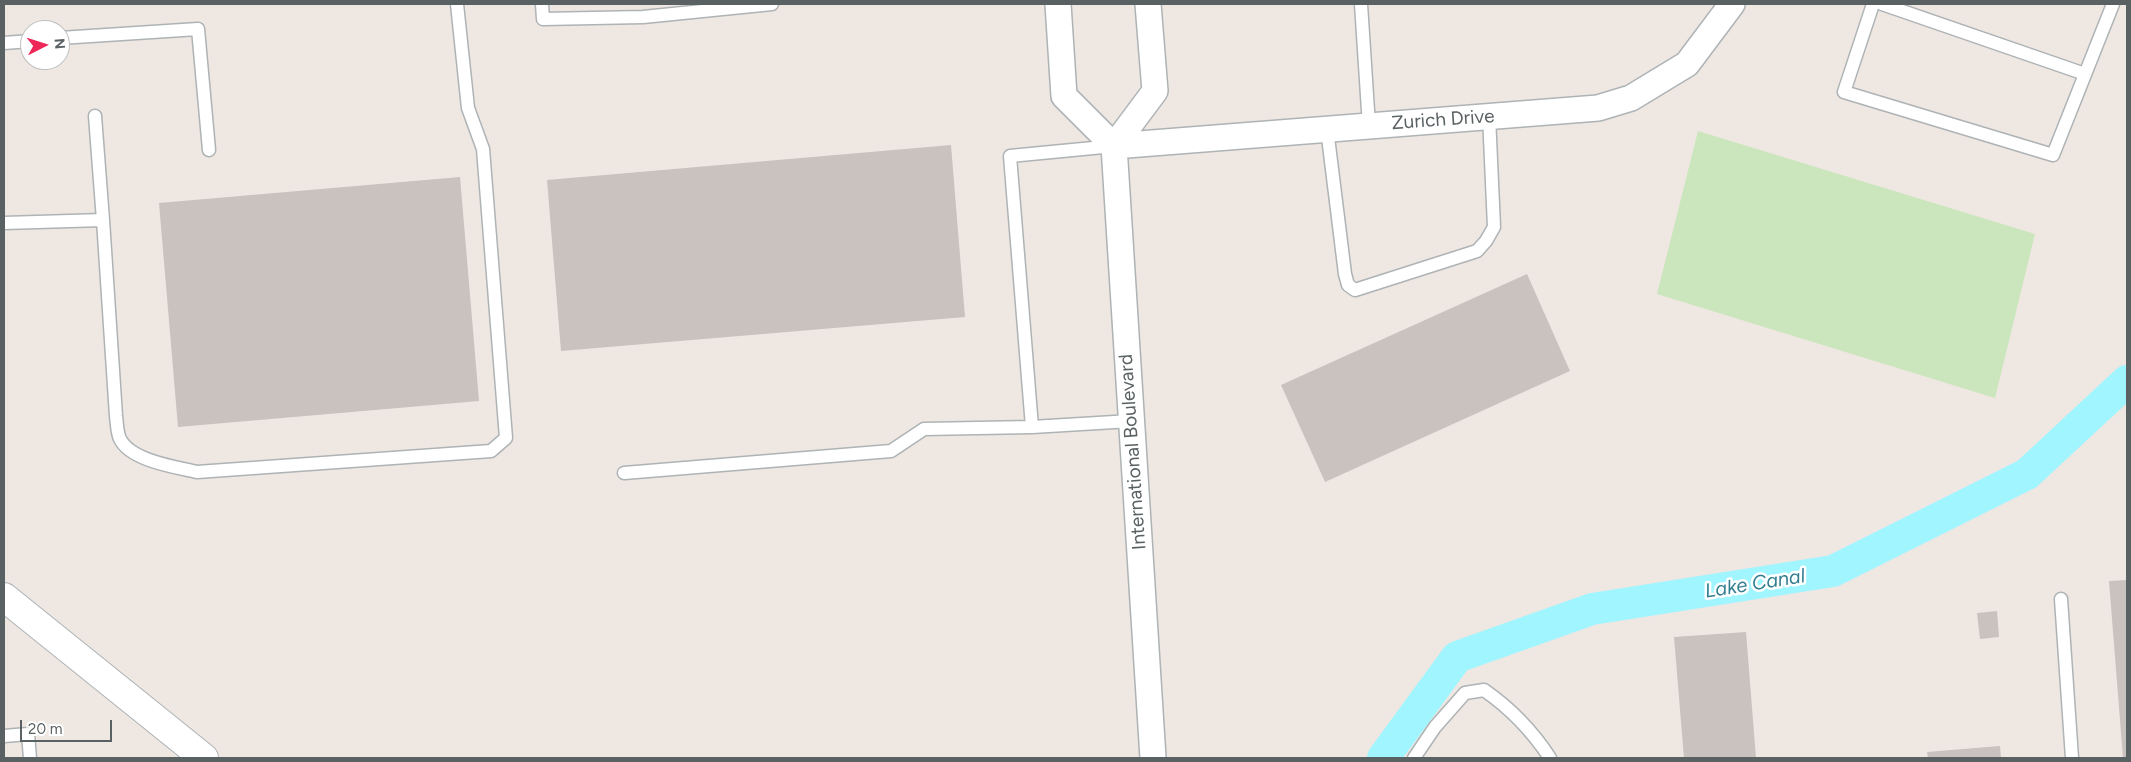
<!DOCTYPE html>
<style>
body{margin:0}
#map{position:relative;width:2131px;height:762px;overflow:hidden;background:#eee7e2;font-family:Figtree,sans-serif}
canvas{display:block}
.frame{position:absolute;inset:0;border:5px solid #5a6163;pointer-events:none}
.north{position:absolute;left:20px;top:20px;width:50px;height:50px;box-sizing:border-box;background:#fff;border:1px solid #bdc0c1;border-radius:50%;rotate:85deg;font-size:14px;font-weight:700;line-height:20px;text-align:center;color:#5a6163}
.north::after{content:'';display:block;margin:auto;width:18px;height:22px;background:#ed2859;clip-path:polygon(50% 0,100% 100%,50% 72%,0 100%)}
.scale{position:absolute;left:20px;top:720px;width:92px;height:22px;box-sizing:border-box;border:2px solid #5a6163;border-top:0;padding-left:6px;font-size:15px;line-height:18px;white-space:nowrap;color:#5a6163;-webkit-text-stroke:4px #fff;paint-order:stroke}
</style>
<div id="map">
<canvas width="2131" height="762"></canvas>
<div class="frame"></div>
<div class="north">N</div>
<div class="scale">20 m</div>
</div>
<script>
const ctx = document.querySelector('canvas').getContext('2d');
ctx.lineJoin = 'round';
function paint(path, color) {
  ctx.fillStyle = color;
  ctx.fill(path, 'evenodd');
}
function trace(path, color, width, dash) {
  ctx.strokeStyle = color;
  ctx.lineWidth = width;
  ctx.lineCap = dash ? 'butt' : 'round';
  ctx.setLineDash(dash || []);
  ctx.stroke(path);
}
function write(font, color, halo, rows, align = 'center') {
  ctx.font = font + ' Figtree,sans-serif';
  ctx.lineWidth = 5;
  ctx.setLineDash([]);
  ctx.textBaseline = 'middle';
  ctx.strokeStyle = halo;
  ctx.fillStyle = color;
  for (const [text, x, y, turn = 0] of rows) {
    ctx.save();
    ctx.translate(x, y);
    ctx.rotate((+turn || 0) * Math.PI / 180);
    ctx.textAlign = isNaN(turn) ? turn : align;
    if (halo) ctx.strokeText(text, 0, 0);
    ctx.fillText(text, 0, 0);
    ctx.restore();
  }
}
paint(new Path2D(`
 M1698 131 2035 234 1995 398 1657 294Z`), '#cbe6bd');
trace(new Path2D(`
 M1383 758 1457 657 1592 609 1833 571 2027 474 2127 381`), '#a1f5ff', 32);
paint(new Path2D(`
 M951 145 965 317 561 351 547 180Z
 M460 177 479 401 178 427 159 203Z
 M1527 274 1570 371 1325 482 1281 385Z
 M2127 580V758H2123L2109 581Z
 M1997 611 1999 637 1980 639 1977 613Z
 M1746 632 1756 758H1684L1674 637Z
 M2000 746 2001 758H1928L1927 752Z`), '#c9c2bf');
const service = new Path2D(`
 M542 4 543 19 643 17 772 4
 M1361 4 1369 126
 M1873 4 1844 92 2053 155 2113 4
 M1882 4 2085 74
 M60 38 198 29 209 150
 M4 43 30 41
 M95 116 103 220
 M1327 129 1345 274 1348 285 1355 290 1477 251 1486 241 1494 227 1489 116
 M1114 146 1010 156 1032 427 1131 421
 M4 223 103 220 116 416C117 423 117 433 120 439 131 461 176 467 197 472L491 451 506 438 483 149 468 108 457 4
 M624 473 891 451 924 429 1032 427
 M2061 599 2072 758
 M4 736 28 734 30 758
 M1414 758 1435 727 1465 693 1484 690C1510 708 1533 732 1550 758`);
const minor = new Path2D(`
 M1058 4 1064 96 1114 146
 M1148 4 1155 91 1114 146 1153 758
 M1114 146 1598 108 1631 98 1687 64 1732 4`);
const secondary = new Path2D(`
 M4 597 204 758`);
trace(service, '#aeb3b5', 15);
trace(minor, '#aeb3b5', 28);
trace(secondary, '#adb3b6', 30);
trace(service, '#fff', 12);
trace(minor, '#fff', 25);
trace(secondary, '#fff', 28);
write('19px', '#5a6163', '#fff', [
 ["Zurich Drive",1443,120,-4],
 ["International Boulevard",1133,452,-94]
]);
write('italic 20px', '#327e90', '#fff', [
 ["Lake Canal",1755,584,-9]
]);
</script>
